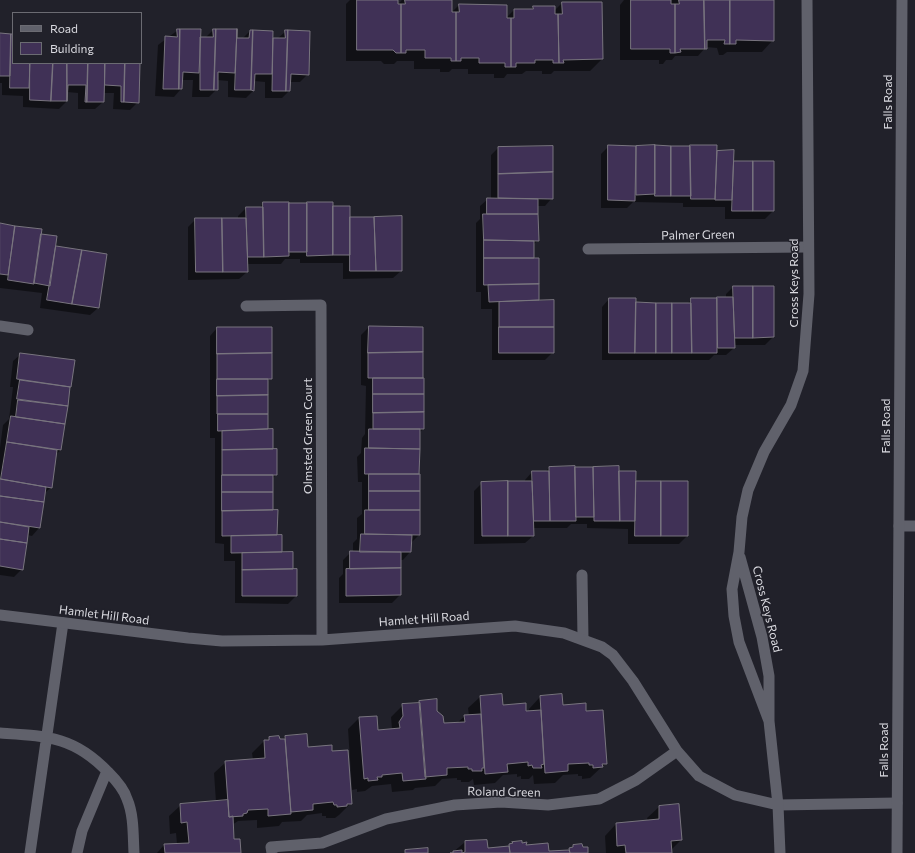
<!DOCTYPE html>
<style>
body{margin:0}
#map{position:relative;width:915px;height:853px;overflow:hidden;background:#21212a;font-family:Commissioner,sans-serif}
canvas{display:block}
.legend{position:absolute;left:12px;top:12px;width:130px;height:52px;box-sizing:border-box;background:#21212a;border:1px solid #6b6b72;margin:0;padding:5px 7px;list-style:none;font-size:12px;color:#d9d9df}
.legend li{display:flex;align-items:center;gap:8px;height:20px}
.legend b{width:20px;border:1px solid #6b6b72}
</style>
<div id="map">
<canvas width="915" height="853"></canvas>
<ul class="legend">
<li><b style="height:5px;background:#60616b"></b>Road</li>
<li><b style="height:11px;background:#403156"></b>Building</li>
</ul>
</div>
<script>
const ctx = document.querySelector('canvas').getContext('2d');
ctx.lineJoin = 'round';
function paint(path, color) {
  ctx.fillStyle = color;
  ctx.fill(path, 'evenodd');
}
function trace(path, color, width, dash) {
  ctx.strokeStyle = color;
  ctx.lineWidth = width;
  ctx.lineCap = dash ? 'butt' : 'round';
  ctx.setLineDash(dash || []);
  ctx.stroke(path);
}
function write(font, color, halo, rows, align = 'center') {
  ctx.font = font + ' Commissioner,sans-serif';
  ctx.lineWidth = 3;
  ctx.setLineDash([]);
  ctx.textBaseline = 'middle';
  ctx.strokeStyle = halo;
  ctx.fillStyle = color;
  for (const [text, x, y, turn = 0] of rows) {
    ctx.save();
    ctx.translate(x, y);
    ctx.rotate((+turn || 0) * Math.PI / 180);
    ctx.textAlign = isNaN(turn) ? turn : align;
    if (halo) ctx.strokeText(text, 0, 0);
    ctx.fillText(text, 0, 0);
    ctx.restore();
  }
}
paint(new Path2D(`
 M350 0H397V5L402 0H425L451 13 459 5 506 18 514 10H530L534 7 554 11 562 3 602 59 590 71H554L551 74H542V71H526L522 74H507L504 78H494V74H468V69H452L449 72H440V69H414V61H397L394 64H384L381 61H346V4Z
 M624 0H670V1L672 0H773V40L762 52H727L723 55H719L717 48 706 47 698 56H675L672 60H666L663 64H659V60H620V5Z
 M178 30 199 38 206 37 213 30 236 38 242 39 250 31 272 39H277L286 31 308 74 300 82H290L289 91 282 98H265V82L254 81V90L246 98 228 97V81L217 80V89L209 97H192L193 80H182L181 89 174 97 155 96 158 45Z
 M0 34 13 35V63H139L138 102 130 110 113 109 114 93H103V102L95 109H78V93L67 92V101L59 109 23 107V96L2 95V83H0Z
 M609 146H716V152L733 151V162H773V211L765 219H725V207H683V203L633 202 627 208H601V154Z
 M498 148 552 198 545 206H538V240L533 245V260L538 259V301L553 352 545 360H492V309H481V292H476V223L480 219V206L488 199H491V155Z
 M264 203H332V207L349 218 401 271 393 278 343 279V263H300V259H285L281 264H247V272L239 279 188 280V227L196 219H238V216L246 208H259Z
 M0 224 41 230 40 235 55 247 106 255 98 308 90 315 40 308 42 293 0 288Z
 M733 287H773V337L765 345H734V348L726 355H714L709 360H602V307L609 299 635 303 687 304 692 299 726 298V294Z
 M369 327 423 429 419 433V535L411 543 410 552 403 560H400V595L392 603H339V578L343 574V560L350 553H353V543L357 539V518L362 514V482H358L357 457 361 453 362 438 365 434 366 386 361 385V335Z
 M217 328 271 378 267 382V430H272V450L276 475 272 479V511H277L276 536H281V553H292V570L296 596 288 604 235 603V561H224V544L215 543V438H210V336Z
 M21 354 73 361 61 450 55 455 51 487 44 494 39 528 32 536 27 535 22 569 14 577 0 575V448L3 425 9 419 13 387H10L13 361Z
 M549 468 618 472 635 482H687V536L679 544H628V529L587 528V524H571L567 528H533V536L525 543 474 544V491L482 483 525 482V480L532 472H545Z
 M501 695 502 706 525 712H529V709L540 697 562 706 585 712 606 763 590 778 582 779V776H578V774L563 775 555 783 534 784 533 775 529 779H521V776L517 777V774L503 775 495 783 474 785 473 779 469 782H461V780H457V778L442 779 435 786 415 788 413 790 392 792 391 784 372 786 365 791 357 792V789L352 790 348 729 359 718 377 731 392 729 391 717 403 705 436 700V712L443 724 457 723 465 716H469L468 708 480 697Z
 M285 737 307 748 331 752 351 803 339 815 335 818H326V816H322V813L307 815 301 821 282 822 279 826 257 828V820L238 821 232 825 233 840 240 853H157L164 845 177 844 176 833 170 834 169 816 181 805 216 802 214 773 226 762 253 760 252 753 264 741 269 738 282 740Z
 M678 806 681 840 671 850V853H606L605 836 616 824 648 821 647 818 659 807Z
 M465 842 487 849 507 847 513 842 548 852 567 851 574 846 587 853H452Z`), '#0007');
const building = new Path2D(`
 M357 0H398V4H401V53H396L393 50H357Z
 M405 0H452V12H456V61H451V58H425V50H406V53H401V4H405Z
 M631 0H671V4H675V53H670V49H631Z
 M679 0H704L705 49H680L681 52 675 53V4H679Z
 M704 0H730V44H724L725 40H707V49H705Z
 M730 0H774V41L736 40V44H730Z
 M562 2H602L603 59 563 60 564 63H559L558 14H562Z
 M459 4 507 5V18H511V67H505V63H479V58H461V61H456V12H459Z
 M533 6H555V14H558L559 63H553V60H535V63H516V67H511V18H514V9H533Z
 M177 29H180L179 89H163L165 36 177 37Z
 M180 29H201L199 73 183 72 182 89H179Z
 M213 29H216L214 90H200V37H213Z
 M216 29H237L235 73 218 72V90H214Z
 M237 29V38H249L250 30H253L251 90H235Z
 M253 30 273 31 272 74H255L254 91 251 90Z
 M285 30H288L286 91H272L273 38H285Z
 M288 30 310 31 309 75 291 74 290 91H286Z
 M0 33 11 34 10 76H0Z
 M11 34H13V63H30L29 88H10Z
 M30 63H53L51 101 30 100Z
 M53 63H67V101H51Z
 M67 63H88L87 102H85L86 85H68L67 101Z
 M88 63H105L104 102H87Z
 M105 63H125L124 102H121V86L105 85Z
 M125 63H140L139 103 124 102Z
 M608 145 636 146 635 201 608 200Z
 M655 145 671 146V196H655Z
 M655 145V194L636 195V146Z
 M690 145H717L715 199H691Z
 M553 146V172L498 174V147Z
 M671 146H690L691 196H671Z
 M734 150 732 200H715L717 151Z
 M734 161H753V211H732Z
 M753 161H774V211H753Z
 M553 172V199L498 198V174Z
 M487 198 538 199V214H487Z
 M263 202H289V256L264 257Z
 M307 202H333V255L307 256Z
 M289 203H307V252H289Z
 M333 206H350V255H333Z
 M246 207H263L264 257H248Z
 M483 214H538L539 241 484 240Z
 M402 216V271H376L374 217Z
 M350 217H374L376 271H350Z
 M195 218H222L223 272H196Z
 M222 218H246L248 272H223Z
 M0 223 15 226 8 275 0 274Z
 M15 226 42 229 34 284 8 280Z
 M41 234 57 236 50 286 34 283Z
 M484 240 534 241V258H484Z
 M56 246 82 250 72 304 47 300Z
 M82 250 107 254 99 308 72 304Z
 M484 258H539V284L484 285Z
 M539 284V300L489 302 488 285Z
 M733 286H753V338H735Z
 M753 286H774V337L753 338Z
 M717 297H733L735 348H718Z
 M609 298H636L635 353H609Z
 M691 298H717V353H692Z
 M554 300V327H499V302Z
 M636 302 656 303V353H635Z
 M656 303H672V353H656Z
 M672 303H691L692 353H672Z
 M369 326 423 327V352L368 353Z
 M217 327H272V353L217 354Z
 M499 327H554V353H499Z
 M423 352V378H368V353Z
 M20 353 75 360 71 387 17 379Z
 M272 353V379H217V354Z
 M373 378H424V394H373Z
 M217 379H268V395L217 396Z
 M20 380 70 387 68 406 17 399Z
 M373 394H424V412L373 413Z
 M268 395V414H217V396Z
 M18 400 68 406 65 424 16 417Z
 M424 412V429H373V413Z
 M218 414H268V429L218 431Z
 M11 416 65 424 61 450 7 442Z
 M273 429V449L222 450V431Z
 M369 429H420V449L369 448Z
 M7 442 57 450 52 488 1 479Z
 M365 448 420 449 419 474H365Z
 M277 449V475H222V450Z
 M575 466 576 521H550L549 467Z
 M619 466 620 521H594L593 467Z
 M575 467H593L594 517H576Z
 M532 471H549L550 521H534Z
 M619 471H636L635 521H620Z
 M369 474H420V491H369Z
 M222 475H273V492H222Z
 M0 479 46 487 44 502 0 496Z
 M508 481H532L534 536H508Z
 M508 481V536H482L481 482Z
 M636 481H661V536H635Z
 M661 481H688V536H661Z
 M369 491H420V510H369Z
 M222 492H273V510L222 511Z
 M0 496 44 502 40 528 0 522Z
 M278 510 277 535 222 536V511Z
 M365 510H420V535L365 534Z
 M0 522 29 527 27 543 0 539Z
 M361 534 412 535 411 552H360Z
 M282 535V552L231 553V536Z
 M0 539 27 543 23 570 0 566Z
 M350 551 401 552V568L350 569Z
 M293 552V569L242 570V553Z
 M401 568V595L346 596V569Z
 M297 569V596H242V570Z
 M502 694 503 705 526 703V711L541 710 544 764 541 765 542 768H533L532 765 528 766V762L507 764 508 772 485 774 480 696Z
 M562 694 563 705 586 703V711L603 710 607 764H602L603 767 593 768V765H589V763L568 764V771L545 773 540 696Z
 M437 699V711L443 716 444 723 465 722 464 715 481 714 484 768H482V771H472V769H468V767L447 768V775L425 777 419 701Z
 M420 703 426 779 403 781 402 773 382 775V777H377L378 780 368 781V778L364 779 359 717 377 716 378 730 400 728 399 722 403 716 402 704Z
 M307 734 308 747 332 745V751L348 750 352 804H347V806L337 807V805H334L333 802 313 804V810L291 812 285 736Z
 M279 736 280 739H285L291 814 268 816V809L248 810 247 813 243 814V816L229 817 225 761 265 758 264 740H269V737Z
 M228 800 229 817 233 816 234 839H240L241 853H165L164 844 189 843 187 822 181 823 180 804Z
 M679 804 682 840 671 841 672 853H626L625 845 617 846 616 823 659 819V806Z
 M487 840 488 848 509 846 510 853H450H453V851L462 850V853L465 852V841Z
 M522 841V843L527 842 526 845 548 843 549 851 569 850 570 853H510L509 844 513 843 512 842Z
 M582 844 583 847H588V853H570L569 848 573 847V845Z
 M428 848V853H405V850Z`);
paint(building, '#403156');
trace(building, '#79757f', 1);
trace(new Path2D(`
 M588 249 808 247
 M582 575 583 639
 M0 733C46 736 74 736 108 772 115 779 124 789 127 799 134 815 133 836 134 853
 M778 805 897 803
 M30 853 63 623
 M77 853 82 831 107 771`), '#60616b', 11);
trace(new Path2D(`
 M246 306 321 305 322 640
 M0 326 28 330
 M899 526H915
 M740 557 762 637 769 676V721L778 805 780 853
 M0 615 188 638 222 641 322 640 515 626 564 633 602 647 613 655 633 681 677 751 699 776 735 795 778 805
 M769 721 739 642 734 616 732 589 739 552 742 517 748 490 764 452 791 405 803 371 809 294 807 0
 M272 853 271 847 322 843 386 819 455 805 501 802 548 805 599 799 636 780 677 751`), '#60616b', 11);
trace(new Path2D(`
 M897 853 902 0`), '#60616b', 11);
write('12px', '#d9d9df', '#21212a', [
 ["Falls Road",888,102,-90],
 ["Palmer Green",698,235,-1],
 ["Cross Keys Road",794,283,-90],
 ["Falls Road",886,426,-90],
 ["Olmsted Green Court",308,436,-90],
 ["Cross Keys Road",767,609,76],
 ["Hamlet Hill Road",104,615,7],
 ["Hamlet Hill Road",424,619,-4],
 ["Falls Road",884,750,-90],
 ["Roland Green",504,792,1]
]);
</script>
